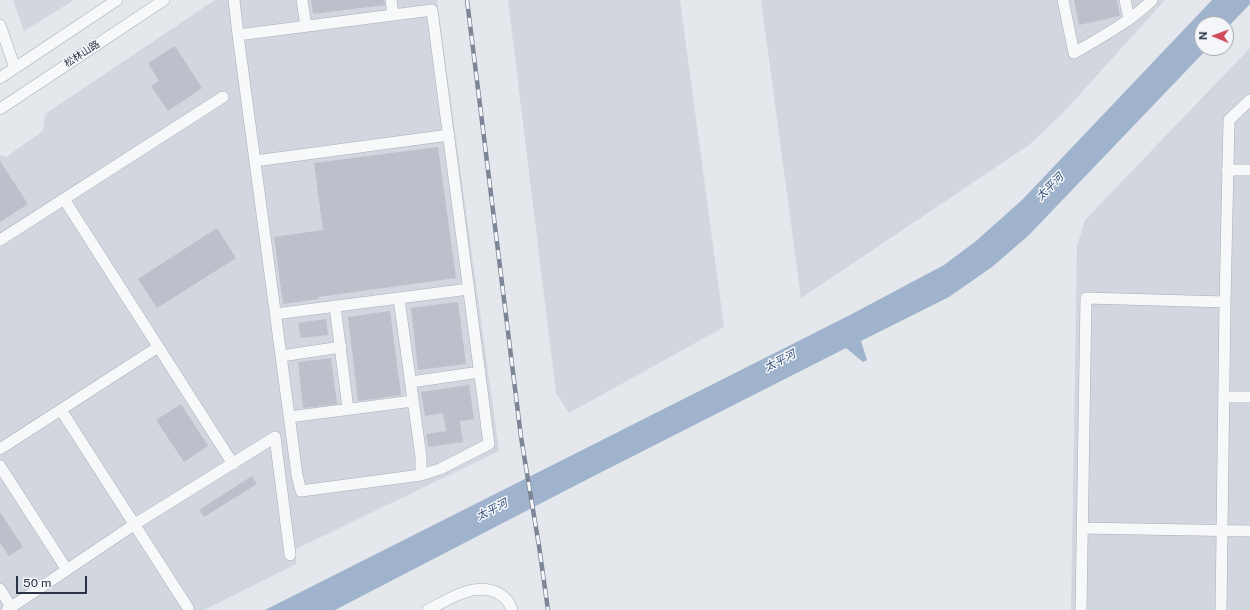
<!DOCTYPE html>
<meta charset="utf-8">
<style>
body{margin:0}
#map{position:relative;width:1250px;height:610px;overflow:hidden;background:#e4e7ec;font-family:"Public Sans",sans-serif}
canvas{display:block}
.north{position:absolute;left:1194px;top:16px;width:40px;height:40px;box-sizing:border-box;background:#f4f6f9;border:1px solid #a4a8b1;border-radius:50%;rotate:271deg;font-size:11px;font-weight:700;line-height:16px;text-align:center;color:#2b3445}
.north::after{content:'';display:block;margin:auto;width:14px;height:18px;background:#d1495b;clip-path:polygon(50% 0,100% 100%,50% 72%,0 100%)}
.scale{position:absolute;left:16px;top:576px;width:71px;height:18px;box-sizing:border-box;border:2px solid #2b3445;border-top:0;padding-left:5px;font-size:12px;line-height:14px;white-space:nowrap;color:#2b3445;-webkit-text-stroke:3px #f4f6f9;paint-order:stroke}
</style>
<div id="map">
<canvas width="1250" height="610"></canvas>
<div class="north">N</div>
<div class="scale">50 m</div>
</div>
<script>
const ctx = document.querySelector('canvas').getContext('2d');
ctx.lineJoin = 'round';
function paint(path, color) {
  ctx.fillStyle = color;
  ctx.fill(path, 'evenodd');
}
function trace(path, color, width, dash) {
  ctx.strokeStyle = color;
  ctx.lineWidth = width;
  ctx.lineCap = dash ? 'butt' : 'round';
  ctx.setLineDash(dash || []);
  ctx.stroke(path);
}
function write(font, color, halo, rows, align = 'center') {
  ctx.font = font + ' "Public Sans","Noto Sans SC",sans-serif';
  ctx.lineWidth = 3;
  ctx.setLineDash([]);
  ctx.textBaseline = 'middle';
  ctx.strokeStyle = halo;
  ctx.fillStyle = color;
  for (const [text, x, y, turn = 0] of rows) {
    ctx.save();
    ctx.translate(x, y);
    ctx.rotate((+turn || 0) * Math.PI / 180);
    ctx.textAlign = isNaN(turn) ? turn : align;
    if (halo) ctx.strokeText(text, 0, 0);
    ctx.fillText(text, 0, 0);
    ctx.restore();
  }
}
paint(new Path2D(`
 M13 0H74L24 31Z
 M215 0H437L499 451 296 549V564L204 610H0V155L6 157 43 131 45 114Z
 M508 0H680L724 327 569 413 556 393Z
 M761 0H1165L1062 114 1029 145 801 298Z
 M1250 48V610H1071L1077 246 1085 220Z`), '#d2d6de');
paint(new Path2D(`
 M1212 0H1250V4L1226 29V24H1202V48H1208L1029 235 992 267 949 297 861 341 867 360 863 362 846 348 582 482 335 610H265L850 315 944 265 976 241 1022 200Z`), '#9fb4cc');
paint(new Path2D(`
 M311 0H384L385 5 313 14Z
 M1074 0H1117L1120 16 1079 25Z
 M175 46 202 88 168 111 151 86 159 81 148 63Z
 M438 147 456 278 318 297 319 299 283 304 274 237 323 230 314 163Z
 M0 161 28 204 0 222Z
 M217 228 236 258 157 308 138 279Z
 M458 302 466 364 418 370 411 308Z
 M390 311 401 395 358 401 348 317Z
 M326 319 328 335 301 338 298 323Z
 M331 358 337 404 303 408 298 362Z
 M469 385 474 419 460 421 463 442 428 447 426 434 446 431 443 413 425 416 421 392Z
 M181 404 208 446 184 462 156 420Z
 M252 476 257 484 204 517 199 510Z
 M0 512 23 547 9 556 0 543Z`), '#bbc0ca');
const minor = new Path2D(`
 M234 0 238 35 297 475 301 491 421 475 440 469 489 444 432 10 238 35
 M302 0 306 26
 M391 0 393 15
 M1063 0 1074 53C1101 37 1130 22 1152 0
 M1125 0 1129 19
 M0 25 15 68
 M0 78 117 0
 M0 109 164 0
 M255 161 449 135
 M1227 170H1250
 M64 199 233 464
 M0 240 223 97
 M399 299 421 457V475
 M335 306 348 409
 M275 314 469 289
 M281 356 341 347
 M411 382 480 372
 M1224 397H1250
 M61 410 188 608
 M289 417 413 401
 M0 449 158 347
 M0 466 67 570
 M1082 528 1250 531
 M0 589 11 607
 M7 610 135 524 275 437 290 555
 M428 610C448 600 470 584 493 591 503 594 509 600 512 610
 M1081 610 1086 298 1225 302
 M1221 610 1225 302 1229 120 1250 100`);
trace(minor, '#a9aeb7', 12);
trace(minor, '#f7f8fa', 11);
const rail = new Path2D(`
 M467 0 521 437 539 546 548 610`);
trace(rail, '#7d8696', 4.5);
trace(rail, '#f4f6f9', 3, [9]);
write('10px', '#2b3445', '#f4f6f9', [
 ["松林山路",82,54,-33]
]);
write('italic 11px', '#34527a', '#f4f6f9', [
 ["太平河",1050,187,-45],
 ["太平河",780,361,-27],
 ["太平河",492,510,-27]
]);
</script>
